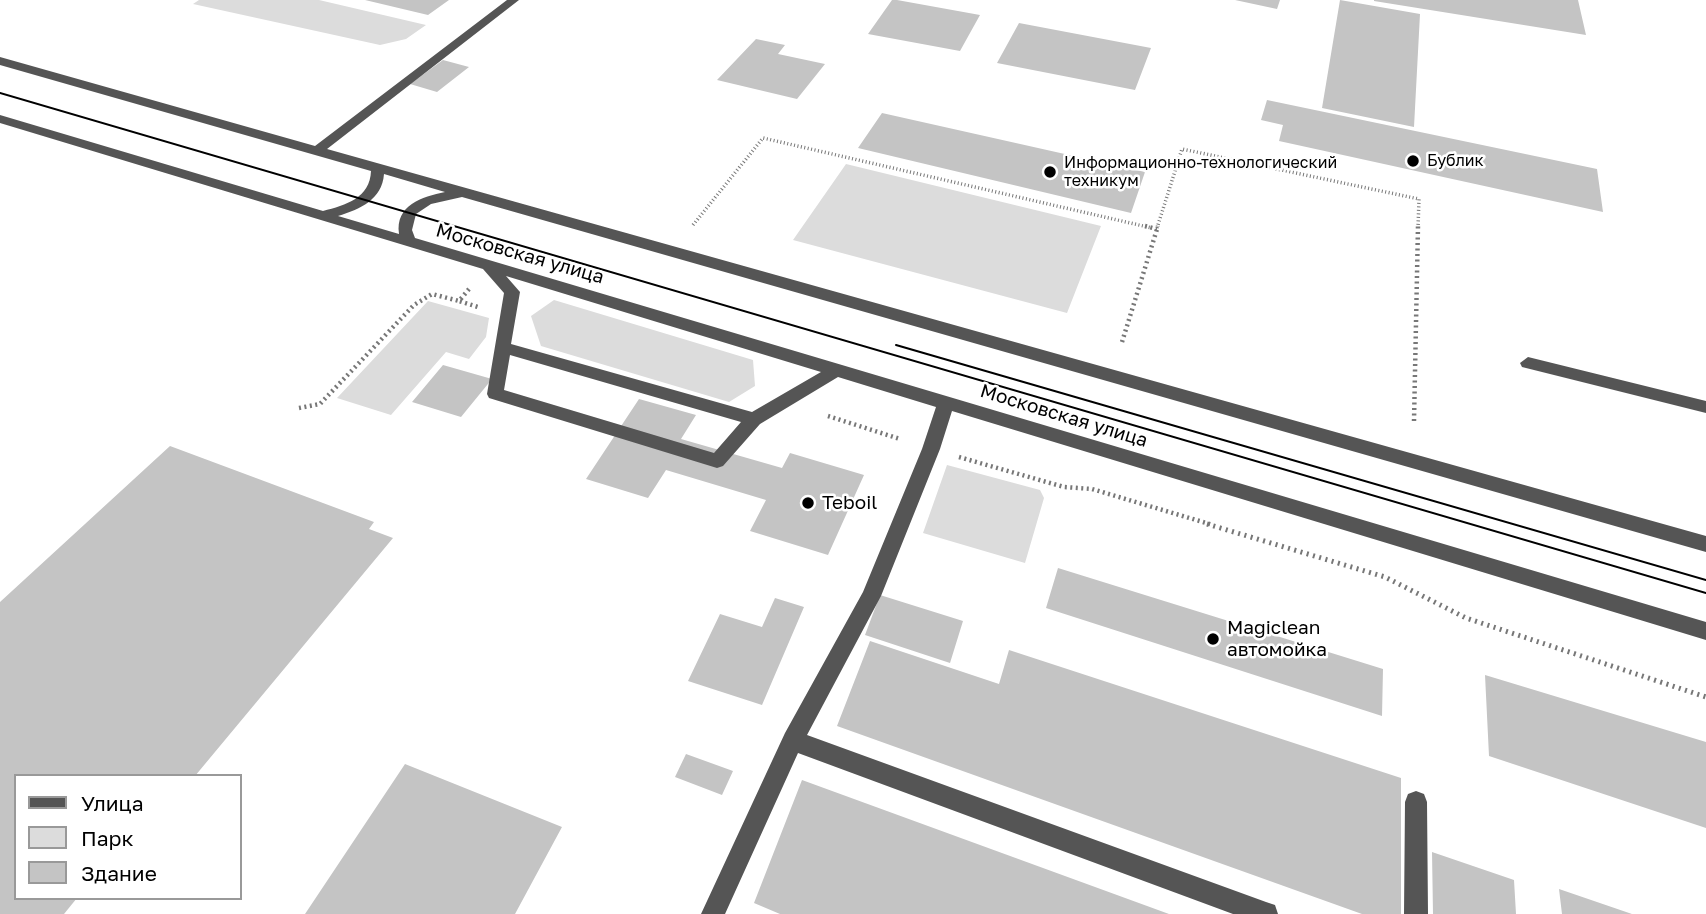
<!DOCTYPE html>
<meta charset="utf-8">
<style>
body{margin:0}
#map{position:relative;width:1706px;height:914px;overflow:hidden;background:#fff;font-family:"Golos Text",sans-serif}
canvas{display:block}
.legend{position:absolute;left:14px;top:774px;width:228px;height:126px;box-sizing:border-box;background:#fff;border:2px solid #999;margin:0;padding:9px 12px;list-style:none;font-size:21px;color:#000}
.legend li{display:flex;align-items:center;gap:14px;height:35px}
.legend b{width:35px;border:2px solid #999}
</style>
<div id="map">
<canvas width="1706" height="914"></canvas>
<ul class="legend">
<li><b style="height:9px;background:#555"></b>Улица</li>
<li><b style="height:19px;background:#dcdcdc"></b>Парк</li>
<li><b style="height:19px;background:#c4c4c4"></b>Здание</li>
</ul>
</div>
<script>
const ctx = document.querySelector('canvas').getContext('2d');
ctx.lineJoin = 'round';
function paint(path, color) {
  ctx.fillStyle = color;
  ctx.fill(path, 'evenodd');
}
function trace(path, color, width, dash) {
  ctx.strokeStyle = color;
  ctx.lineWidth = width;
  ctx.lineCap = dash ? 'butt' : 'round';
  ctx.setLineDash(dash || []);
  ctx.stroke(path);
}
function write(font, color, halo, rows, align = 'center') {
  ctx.font = font + ' "Golos Text",sans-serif';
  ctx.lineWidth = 5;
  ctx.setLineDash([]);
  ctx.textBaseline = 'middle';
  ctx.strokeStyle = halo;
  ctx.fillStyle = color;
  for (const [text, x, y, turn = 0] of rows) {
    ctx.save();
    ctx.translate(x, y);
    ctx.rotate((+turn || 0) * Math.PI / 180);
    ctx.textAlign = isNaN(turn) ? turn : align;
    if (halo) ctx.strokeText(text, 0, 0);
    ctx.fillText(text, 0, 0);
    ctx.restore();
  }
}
paint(new Path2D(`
 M199 0H319L426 25 406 39 380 45 193 4Z
 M846 164 1101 226 1067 313 793 240Z
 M554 300 753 360 755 386 729 402 541 346 531 316Z
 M428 301 489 318 486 337 469 359 446 352 391 415 337 398Z
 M947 465 1040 490 1044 498 1025 563 923 533Z`), '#dcdcdc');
paint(new Path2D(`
 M365 0H449L428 15Z
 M892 0H897L980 15 960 51 868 34Z
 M1235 0H1280L1277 9Z
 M1340 0 1420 14 1414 127 1322 108Z
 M1374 0H1578L1586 35 1374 1Z
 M1019 23 1151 48 1135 90 997 63Z
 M756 39 785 45 778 54 825 64 797 99 717 80Z
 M443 60 469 67 437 92 410 84Z
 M1267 100 1597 169 1603 212 1279 141 1283 125 1261 120Z
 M882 113 1145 172 1131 213 858 148Z
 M443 365 492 379 461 417 412 402Z
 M639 399 696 415 681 439 782 468 790 453 864 475 828 555 750 531 766 500 666 470 648 498 586 479Z
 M170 446 374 522 369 529 393 538 195 776H16V898H77L64 914H0V602Z
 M1058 568 1383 669 1382 716 1046 608Z
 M880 595 963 621 950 663 865 635Z
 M775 598 804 607 762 705 688 681 720 614 762 627Z
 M870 641 999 684 1009 650 1401 778V914H1362L837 726Z
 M1485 675 1706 742V828L1489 756Z
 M686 754 733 771 722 795 675 777Z
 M405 764 562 827 515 914H305Z
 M802 780 1169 914H780L754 903Z
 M1432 852 1514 880 1516 914H1433Z
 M1559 889 1632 914H1562Z`), '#c4c4c4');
trace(new Path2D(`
 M693 225 763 138 1152 228
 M1157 228 1182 149 1419 199 1418 228`), '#777', 3.5, [1, 2.5]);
trace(new Path2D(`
 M1145 226 1157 229
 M469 289 459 301 478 307
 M1122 342 1158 226
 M299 408 320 404 414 305 432 294 459 301
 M828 416 900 439
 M1414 421 1418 226
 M959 457 1064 487 1092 489 1213 525`), '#777', 4.5, [2, 3.5]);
trace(new Path2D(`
 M1207 524 1385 577 1466 618 1706 697`), '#777', 5, [2, 4.5]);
paint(new Path2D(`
 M507 0H519L327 149 1706 536V552L462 197 431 204 416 214 412 230 415 238 1706 622V640L952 411 940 449 881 596 807 735 1266 902 1275 905 1278 914H1233L798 753 725 914H701L785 733 863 592 922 449 936 407 838 377 760 424 723 466 717 468 489 398 487 394 504 293 483 269 0 123V115L323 211C346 205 370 198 371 171L0 65V57L315 146ZM384 174 445 192C422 197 395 205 399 234L338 216C360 209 382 200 384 174ZM506 276 821 372 752 412 511 344 520 292ZM510 355 741 422 714 453 504 390Z
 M1528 357 1706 401V413L1522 367 1520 363Z
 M1416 791 1424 794 1427 802 1428 914H1404L1405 802 1408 794Z`), '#555');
trace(new Path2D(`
 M0 93 1706 593
 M896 345 1706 580`), '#000', 2);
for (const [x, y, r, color] of [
 [1413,161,7,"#000"],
 [1050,172,7,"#000"],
 [808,503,7,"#000"],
 [1213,639,7,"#000"]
]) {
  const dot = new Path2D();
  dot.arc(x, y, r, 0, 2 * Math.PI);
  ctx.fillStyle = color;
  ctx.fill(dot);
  trace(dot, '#fff', 2.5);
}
write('16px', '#000', '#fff', [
 ["Бублик",1427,161],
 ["Информационно-технологический",1064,163],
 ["техникум",1064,181]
], 'left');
write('19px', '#000', '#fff', [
 ["Московская улица",520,254,16],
 ["Московская улица",1064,416,17]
]);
write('19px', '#000', '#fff', [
 ["Teboil",822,503],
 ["Magiclean",1227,628],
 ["автомойка",1227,650]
], 'left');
</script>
